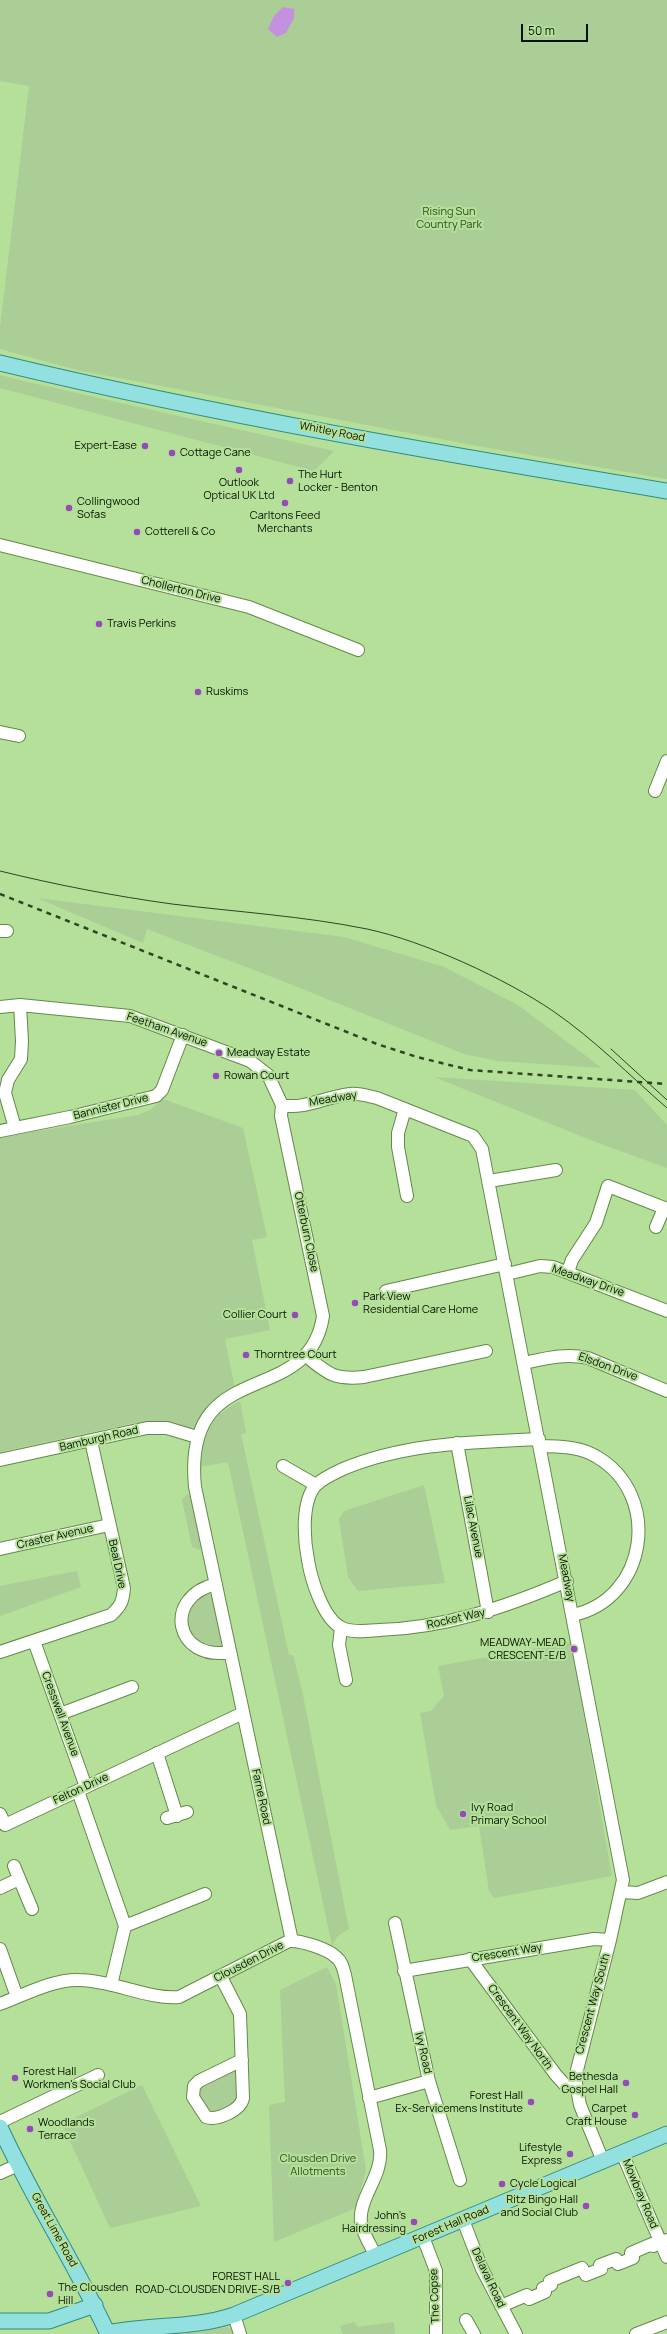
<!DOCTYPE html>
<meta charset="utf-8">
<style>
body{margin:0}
#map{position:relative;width:667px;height:2334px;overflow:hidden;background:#b5e099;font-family:Manrope,sans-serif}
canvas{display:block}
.scale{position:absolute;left:521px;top:24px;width:67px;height:18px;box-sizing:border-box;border:2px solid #041100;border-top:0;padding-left:5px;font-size:12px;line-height:14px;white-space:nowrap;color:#041100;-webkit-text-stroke:3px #b5e099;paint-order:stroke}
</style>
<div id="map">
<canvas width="667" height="2334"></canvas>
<div class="scale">50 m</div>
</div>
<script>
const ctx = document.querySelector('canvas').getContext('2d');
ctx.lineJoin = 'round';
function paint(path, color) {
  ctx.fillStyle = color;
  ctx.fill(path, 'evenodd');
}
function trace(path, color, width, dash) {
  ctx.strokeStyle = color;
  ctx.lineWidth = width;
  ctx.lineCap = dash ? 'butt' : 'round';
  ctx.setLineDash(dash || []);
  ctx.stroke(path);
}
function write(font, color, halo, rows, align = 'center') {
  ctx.font = font + ' Manrope,sans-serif';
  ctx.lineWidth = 4;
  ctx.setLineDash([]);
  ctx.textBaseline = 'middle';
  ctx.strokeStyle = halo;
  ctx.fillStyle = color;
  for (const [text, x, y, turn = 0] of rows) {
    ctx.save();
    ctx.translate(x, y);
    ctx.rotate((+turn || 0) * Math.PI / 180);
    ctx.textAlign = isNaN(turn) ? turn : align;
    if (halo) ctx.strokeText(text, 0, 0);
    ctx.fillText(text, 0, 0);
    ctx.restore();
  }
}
paint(new Path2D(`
 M0 0H667V479L472 445 77 370 0 349V327L29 86 0 81Z
 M0 375 28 382 334 451 314 471 0 388Z
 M37 898 344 937 444 967 518 1005 602 1068 498 1061 464 1054 280 980 147 929 143 943Z
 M434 1077 635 1090 667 1125V1168L593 1141Z
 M163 1099 243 1128 267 1237 252 1240 270 1330 225 1339 235 1388 215 1399 196 1426 187 1430 165 1424 134 1423 0 1452V1137L138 1115 150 1110Z
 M240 1401 246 1433 241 1434 289 1655H293L302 1690 349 1929 338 1936 332 1945 228 1462 200 1467C203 1432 208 1418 240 1401Z
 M424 1485 445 1583 358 1591 348 1577 339 1519 344 1511Z
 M187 1494 191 1496 202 1546 199 1550 192 1547 182 1500Z
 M77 1571 81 1587 0 1616V1586Z
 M207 1593 213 1595 222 1644 218 1649C212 1647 203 1645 197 1642 177 1628 191 1602 207 1593Z
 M571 1642 612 1876 494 1898 489 1891 479 1826 450 1830 436 1805 420 1713 431 1711 444 1696 438 1666Z
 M327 1967 336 1984 366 2170 356 2208 274 2242 269 2105 285 2102 280 1990Z
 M233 2070 236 2071 239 2100 234 2105 208 2114 196 2089 197 2087Z
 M142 2085 201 2206 110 2228 62 2124Z
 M354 2322 358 2327 394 2322 395 2334H343L340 2326Z
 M227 2327 232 2329 235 2334H170L199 2332Z`), '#abcd96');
paint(new Path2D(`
 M283 7 294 9V18L286 33 277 37 268 29 274 16Z`), '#c391dd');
const minor = new Path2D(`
 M0 545 249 607 358 650
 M0 732 19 736
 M655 791 667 761
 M0 931H7
 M0 1007 20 1005 130 1016 250 1061 268 1075 282 1105
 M282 1105C304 1110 328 1096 350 1094 359 1093 368 1096 377 1098L473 1136 482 1149 623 1880 610 1940 575 2078 580 2105 603 2161
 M282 1105 281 1116 323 1316C309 1411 182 1353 195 1487L292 1941
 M405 1109 398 1133V1147L407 1196
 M15 1128 5 1093 8 1080 21 1059 22 1041 20 1005
 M0 1131 70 1117 156 1096 162 1090 183 1035
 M489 1181 556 1170
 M656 1227 664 1208
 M568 1272 572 1260 596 1223 608 1186 667 1209
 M507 1274 540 1266 553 1267 667 1311
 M386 1291 505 1264
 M306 1356C328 1374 334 1380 364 1377L486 1351
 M524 1363C547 1358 566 1353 588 1358L667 1391
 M539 1439C473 1442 404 1443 343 1469 335 1473 323 1478 316 1485 301 1501 304 1540 308 1560 311 1579 323 1619 342 1628 352 1633 367 1631 379 1630 445 1628 506 1607 567 1581
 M457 1443 488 1612
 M540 1446C560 1447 580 1446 597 1457 662 1495 648 1599 573 1615
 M0 1460 147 1428H167L197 1437
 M283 1466 316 1485
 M0 1549 109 1525
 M216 1584C162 1597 175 1662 230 1652
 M341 1628 339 1645 346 1680
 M34 1641 86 1787
 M0 1652 111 1615C121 1606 123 1601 124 1588L91 1441
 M60 1714 132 1687
 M157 1753 177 1816
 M78 1791 125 1926 111 1985
 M0 1814 5 1825 243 1713
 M167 1818 187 1812
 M14 1866 32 1909
 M0 1888 19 1879
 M622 1892 638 1893 667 1882
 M395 1923 429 2081 460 2180
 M125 1926 205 1894
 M0 1949 17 1997
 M470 1959 556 2075 566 2086 575 2088
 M404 1971 594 1939 610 1940
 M221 1977 240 2014 243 2098C241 2110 217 2121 206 2117L193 2097 194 2086 199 2081 242 2060
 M0 2004C24 1995 53 1979 79 1980 111 1980 150 2000 179 1997L289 1941C300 1940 329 1949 337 1958 342 1962 343 1968 345 1975L380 2150C383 2175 358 2199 361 2222 362 2233 371 2246 376 2256
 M369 2098 429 2081
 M0 2122 98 2075
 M622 2153 667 2257
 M0 2173 18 2165
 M463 2220 482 2269 516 2334
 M423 2237 436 2271V2334
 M501 2306 527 2295 529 2299 545 2292 543 2288 551 2285 550 2281 582 2268 586 2275 601 2269 600 2265 616 2259 618 2264 633 2258 631 2253 652 2244 653 2246 667 2240
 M234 2315 240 2334
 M466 2320 474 2334
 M636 2334 667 2322`);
const major = new Path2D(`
 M0 363C220 416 444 454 667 491
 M0 2127C32 2198 75 2263 108 2334
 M0 2321H49L95 2305
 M108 2333C150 2324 193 2329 234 2315L667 2134`);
trace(minor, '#638a48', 14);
trace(major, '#318b83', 17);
trace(minor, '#fff', 12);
trace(major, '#92e0df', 15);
trace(new Path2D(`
 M0 871C57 885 114 896 172 904 237 912 303 916 367 929 424 941 506 979 553 1011 595 1040 629 1075 667 1108
 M611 1049 667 1100`), '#2f4325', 1);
trace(new Path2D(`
 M0 894 377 1044 417 1057 470 1070 667 1084`), '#2f4325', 2.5, [5, 5]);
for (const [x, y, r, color] of [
 [145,446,4,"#9649ba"],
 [172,453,4,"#9649ba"],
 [239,470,4,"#9649ba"],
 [290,481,4,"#9649ba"],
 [285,503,4,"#9649ba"],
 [69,508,4,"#9649ba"],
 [137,532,4,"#9649ba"],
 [99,624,4,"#9649ba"],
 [198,692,4,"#9649ba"],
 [219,1053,4,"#9649ba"],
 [216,1076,4,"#9649ba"],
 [355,1303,4,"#9649ba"],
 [295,1315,4,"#9649ba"],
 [246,1355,4,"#9649ba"],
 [574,1649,4,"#9649ba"],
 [463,1814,4,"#9649ba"],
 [15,2078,4,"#9649ba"],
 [626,2083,4,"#9649ba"],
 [531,2102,4,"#9649ba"],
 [635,2115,4,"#9649ba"],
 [30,2129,4,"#9649ba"],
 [570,2154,4,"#9649ba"],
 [502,2184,4,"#9649ba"],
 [586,2206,4,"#9649ba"],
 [414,2222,4,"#9649ba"],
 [288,2283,4,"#9649ba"],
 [50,2294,4,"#9649ba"]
]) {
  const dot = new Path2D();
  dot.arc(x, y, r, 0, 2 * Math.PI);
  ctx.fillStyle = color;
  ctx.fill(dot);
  trace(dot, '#b5e099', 1.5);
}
write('11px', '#2e4d16', '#b5e099', [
 ["Rising Sun",449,212],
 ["Country Park",449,225],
 ["Clousden Drive",318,2159],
 ["Allotments",318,2172]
]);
write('11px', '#041100', '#b5e099', [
 ["Whitley Road",332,432,11],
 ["Chollerton Drive",181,590,14],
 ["Feetham Avenue",167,1030,19],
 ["Meadway",333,1099,-9],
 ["Bannister Drive",111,1107,-14],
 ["Otterburn Close",306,1232,78],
 ["Meadway Drive",588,1281,19],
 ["Elsdon Drive",608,1367,20],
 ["Bamburgh Road",99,1439,-13],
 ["Lilac Avenue",473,1527,79],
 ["Craster Avenue",55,1537,-13],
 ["Beal Drive",117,1564,78],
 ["Meadway",566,1578,79],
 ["Rocket Way",456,1619,-13],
 ["Cresswell Avenue",60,1714,70],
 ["Felton Drive",81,1789,-25],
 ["Farne Road",261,1797,78],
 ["Crescent Way",507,1953,-9],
 ["Clousden Drive",249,1962,-27],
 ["Crescent Way South",593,2004,-75],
 ["Crescent Way North",520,2027,54],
 ["Ivy Road",423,2053,77],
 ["Mowbray Road",640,2194,67],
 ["Forest Hall Road",451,2225,-23],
 ["Great Lime Road",54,2230,61],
 ["Delaval Road",488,2278,65],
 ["The Copse",435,2296,-92]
]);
write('11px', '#041100', '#b5e099', [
 ["Expert-Ease",137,446,"right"],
 ["Cottage Cane",180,453],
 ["The Hurt",298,475],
 ["Locker - Benton",298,488],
 ["Outlook",239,483,"center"],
 ["Optical UK Ltd",239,496,"center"],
 ["Collingwood",77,502],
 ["Sofas",77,515],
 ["Carltons Feed",285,516,"center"],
 ["Merchants",285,529,"center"],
 ["Cotterell & Co",145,532],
 ["Travis Perkins",107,624],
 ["Ruskims",206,692],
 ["Meadway Estate",227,1053],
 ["Rowan Court",224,1076],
 ["Park View",363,1297],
 ["Residential Care Home",363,1310],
 ["Collier Court",287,1315,"right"],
 ["Thorntree Court",254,1355],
 ["MEADWAY-MEAD",566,1643,"right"],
 ["CRESCENT-E/B",566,1656,"right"],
 ["Ivy Road",471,1808],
 ["Primary School",471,1821],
 ["Forest Hall",23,2072],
 ["Workmen's Social Club",23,2085],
 ["Bethesda",618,2077,"right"],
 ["Gospel Hall",618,2090,"right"],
 ["Forest Hall",523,2096,"right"],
 ["Ex-Servicemens Institute",523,2109,"right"],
 ["Carpet",627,2109,"right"],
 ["Craft House",627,2122,"right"],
 ["Woodlands",38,2123],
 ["Terrace",38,2136],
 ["Lifestyle",562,2148,"right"],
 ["Express",562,2161,"right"],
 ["Cycle Logical",510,2184],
 ["Ritz Bingo Hall",578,2200,"right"],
 ["and Social Club",578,2213,"right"],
 ["John’s",406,2216,"right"],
 ["Hairdressing",406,2229,"right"],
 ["FOREST HALL",280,2277,"right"],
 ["ROAD-CLOUSDEN DRIVE-S/B",280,2290,"right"],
 ["The Clousden",58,2288],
 ["Hill",58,2301]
], 'left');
</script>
